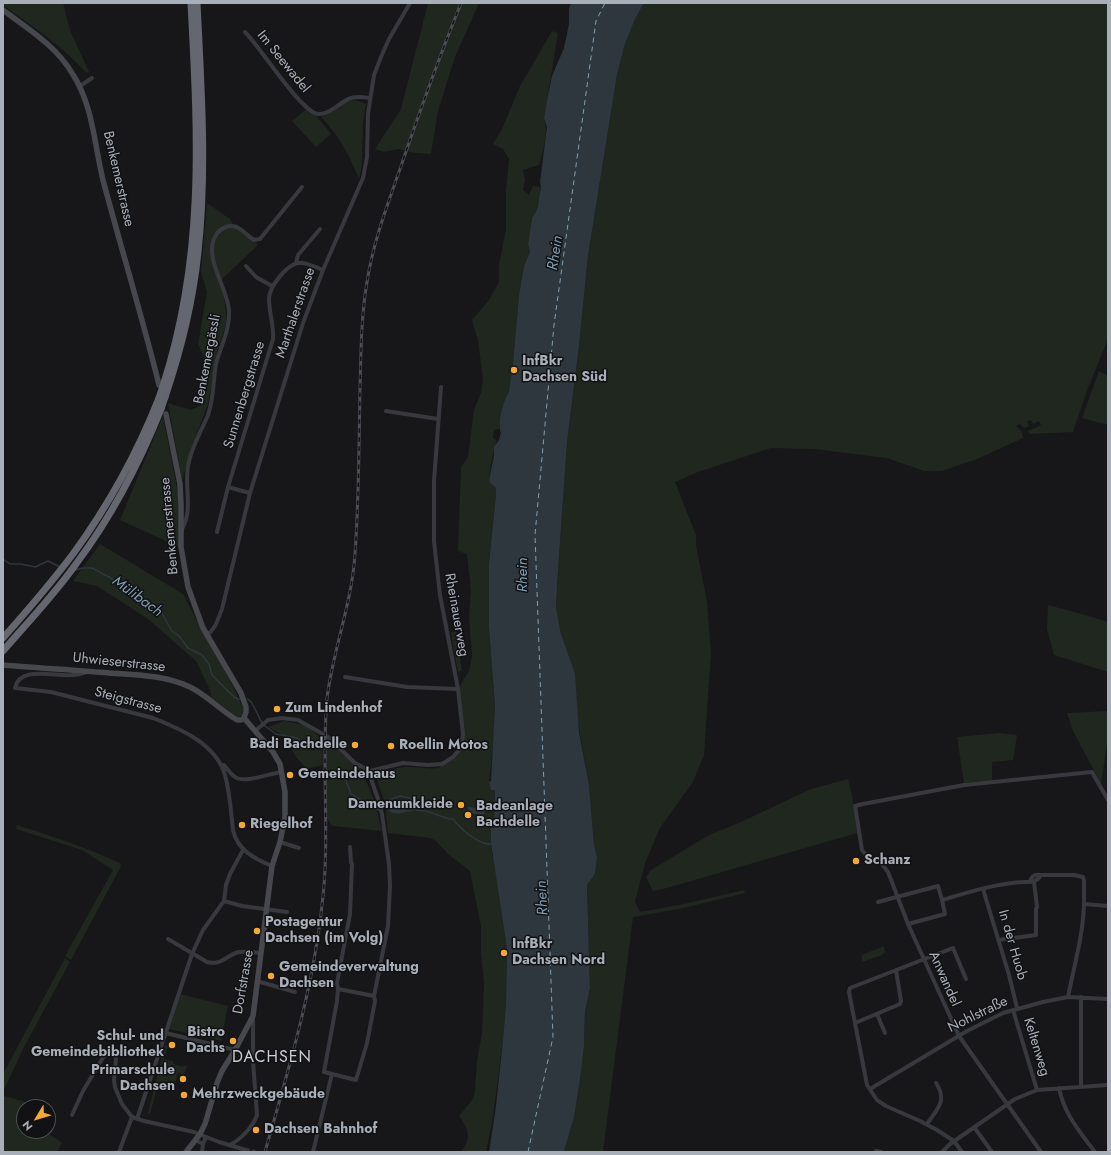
<!DOCTYPE html>
<meta charset="utf-8">
<style>
body{margin:0}
#map{position:relative;width:1111px;height:1155px;overflow:hidden;background:#171719;font-family:Jost,sans-serif}
canvas{display:block}
.frame{position:absolute;inset:0;border:4px solid #a9afb9;pointer-events:none}
.north{position:absolute;left:16px;top:1099px;width:40px;height:40px;box-sizing:border-box;background:#121214;border:1px solid #4e5156;border-radius:50%;rotate:232deg;font-size:11px;font-weight:700;line-height:16px;text-align:center;color:#a9afb9}
.north::after{content:'';display:block;margin:auto;width:14px;height:18px;background:#f4a934;clip-path:polygon(50% 0,100% 100%,50% 72%,0 100%)}
</style>
<div id="map">
<canvas width="1111" height="1155"></canvas>
<div class="frame"></div>
<div class="north">N</div>
</div>
<script>
const ctx = document.querySelector('canvas').getContext('2d');
ctx.lineJoin = 'round';
function paint(path, color) {
  ctx.fillStyle = color;
  ctx.fill(path, 'evenodd');
}
function trace(path, color, width, dash) {
  ctx.strokeStyle = color;
  ctx.lineWidth = width;
  ctx.lineCap = dash ? 'butt' : 'round';
  ctx.setLineDash(dash || []);
  ctx.stroke(path);
}
function write(font, color, halo, rows, align = 'center') {
  ctx.font = font + ' Jost,sans-serif';
  ctx.lineWidth = 3;
  ctx.setLineDash([]);
  ctx.textBaseline = 'middle';
  ctx.strokeStyle = halo;
  ctx.fillStyle = color;
  for (const [text, x, y, turn = 0] of rows) {
    ctx.save();
    ctx.translate(x, y);
    ctx.rotate((+turn || 0) * Math.PI / 180);
    ctx.textAlign = isNaN(turn) ? turn : align;
    if (halo) ctx.strokeText(text, 0, 0);
    ctx.fillText(text, 0, 0);
    ctx.restore();
  }
}
paint(new Path2D(`
 M3 3H63L70 30 89 72 86 73C63 46 32 26 3 5Z
 M428 3H479L455 57 438 111 431 154 415 153 398 149 384 152 375 149 401 109Z
 M644 3H1108V339L1088 388 1073 432 1030 434 1028 432V431L1041 425 1039 421 1033 424 1031 420 1027 421 1029 426 1024 428 1020 424 1016 426 1022 432 1023 438 977 459 942 471H924L887 458 814 449 771 448 698 472 675 482 696 535V545L707 602 711 653 704 755 693 782 660 828 645 863 635 902 640 912 684 904 744 890 745 893 684 908 633 917 603 1152H564L574 1117 580 1080 584 1047 585 1011 590 989 587 885 595 874 597 857 594 844 589 785 565 648 561 634 556 607 558 571 567 443 579 346 588 256 617 75 625 44 635 19Z
 M552 31 558 33 544 118C549 135 543 149 539 165L523 170 525 180 523 190 529 195 533 186 541 187 537 210 532 218 528 244 530 252 524 266 519 294 512 375 509 392 507 396 503 406 499 429 494 430 493 438 497 441C493 449 490 469 489 480L490 483 496 488V494L489 563V629L495 706 494 737 489 782 491 790 495 789 494 828H491L492 854 494 860 507 949 506 1002 503 1040 493 1117 486 1152H461C472 1137 469 1130 459 1116L473 1099 475 1091 477 1061 482 1033 484 984 481 953V926L470 871 448 854 436 841 430 838 388 833 385 803 376 777 378 774 384 776 394 772V769C411 764 422 770 439 768L442 764 453 757 462 742 458 689 469 671 472 656 469 618 471 591 467 554 458 551 461 467 468 457 474 410 481 393 483 379 478 341 472 320 489 300 499 282V264L506 230V190L509 159 503 149 493 144 502 129 520 86Z
 M356 100 366 104 363 124 362 165 359 179C350 156 338 134 321 117V115L347 101Z
 M309 107 331 134 316 147 292 121Z
 M207 203 230 219 233 224 258 245 219 282 224 297 227 322 218 348 208 404 191 450 182 481 168 403 191 410 201 405 208 370 203 355 198 344 207 292 201 272Z
 M1099 371 1108 376V425L1082 418Z
 M163 416 178 494 179 547 120 520Z
 M100 544 183 594 207 640 227 674 244 710 242 716 237 717 211 697 210 690 196 661 148 619 97 586 73 581Z
 M1048 605 1082 614 1108 622V672L1054 655 1047 629Z
 M456 631 462 671 458 672 453 647 456 646H453L451 632Z
 M1108 711V738L1101 784 1073 731 1067 713Z
 M284 721 306 725 322 739 323 765 307 769 296 757 285 736 268 727Z
 M999 733 1017 735 1013 760 992 762V780L964 783 957 737Z
 M325 734 360 767 374 800 382 831 332 826 327 818Z
 M848 779 852 795 857 833 667 888 653 891 646 877 651 870 709 835 741 822 811 789Z
 M17 825C52 836 87 848 120 863L121 866 71 960 65 956 113 870 82 850 16 829Z
 M884 946 885 952 882 955 862 962V955Z
 M65 958 70 962 24 1047 3 1092V1074Z
 M180 994 228 1006 221 1041 169 1029Z
 M165 1045H168L162 1067H163L166 1059 173 1061V1064L183 1067 184 1065 187 1066 184 1075 178 1073 173 1092 157 1088 150 1114 148 1113Z
 M4 1096 23 1101 30 1105V1107H24V1131C42 1131 48 1132 62 1143L57 1152H3Z`), '#1f271f');
paint(new Path2D(`
 M571 3H644L635 19 625 44 617 75 588 256 579 346 567 443 558 571 556 607 561 634 575 674 579 732 589 785 594 844 597 857 595 874 587 885 590 989 585 1011 584 1047 580 1080 574 1117 564 1152H489L496 1106 503 1040 506 1002 507 949 491 843V828H494L495 790H491L489 782 491 781 495 706 489 629V563L496 494V488L490 483 489 480 494 456V447L499 440 501 433C497 425 503 400 509 392L513 363 519 294 524 266 530 252 528 244 532 218 537 210 541 187 540 182 547 127 544 118 547 100 552 76 564 48 569 24V9Z
 M365 801H383L386 802 382 812 371 808 363 802Z
 M403 802 408 811C402 814 392 815 387 809L389 805Z
 M468 807 485 809 484 815 468 813Z`), '#2d373d');
trace(new Path2D(`
 M3 559 10 564H21L35 567 48 561 60 567
 M75 570 83 568H92L111 578 122 589 131 590 145 605 160 610 172 631 179 636 188 648 202 655 209 664 212 675 234 697 238 699H240
 M248 699 252 703 261 721 265 726 276 734 297 738 306 748
 M343 773 351 794 365 802
 M383 802 400 796 410 798 416 810 426 811 449 819H453C460 828 479 846 492 844
 M408 811 416 809`), '#2d373d', 1.5);
trace(new Path2D(`
 M528 1152 553 1037 535 535 554 325 596 21 605 3`), '#809fb4', 1, [5, 4]);
trace(new Path2D(`
 M246 1150 255 1152`), '#343539', 4, [4, 2]);
trace(new Path2D(`
 M245 32C261 48 300 111 318 114 330 115 341 101 351 98 357 96 363 97 370 98
 M80 86 92 78
 M296 263 298 255 320 229
 M246 266 256 277 272 286
 M386 411 438 419
 M228 487 250 493
 M181 531C194 509 184 490 188 466 191 447 201 432 208 415 214 398 213 381 216 364 221 345 230 330 229 311 228 288 202 256 216 235 221 227 232 223 240 229 245 232 249 237 254 240L260 239 302 187
 M217 532 228 487 273 339C274 325 269 312 269 299 269 287 287 264 299 263 307 262 315 267 323 270
 M207 635C216 629 218 618 222 609L250 493 303 323 323 270 363 178 367 157 368 114 374 75 381 57 389 39 410 3
 M88 671C70 684 21 660 15 688L51 692 153 718C181 729 216 744 225 775 230 793 231 812 233 830 237 850 255 859 272 866
 M345 677 407 687 458 689
 M255 731 268 720 282 718 298 720 328 737 355 763 370 771
 M221 765H224C227 769 231 774 235 777 244 784 271 773 282 772
 M370 771 403 763 428 765 442 764 453 757 459 750 462 742 463 734 458 689 440 595 434 541V481L441 387
 M280 842 299 848
 M1030 882C1031 876 1035 874 1041 875
 M983 889 1009 975 1017 1008
 M224 901 242 906 287 912
 M878 902 938 886 942 900
 M908 924 945 914 942 900C969 892 997 883 1025 882 1032 882 1037 882 1041 875H1074L1083 877 1084 881V904L1108 906
 M168 939 207 962C222 966 226 955 239 952 246 951 254 952 261 953
 M998 940 1036 935V909L1037 907 1034 882
 M257 981 295 992
 M338 989 374 996
 M1068 997C1074 966 1083 936 1084 904
 M1013 1010 1037 1090
 M877 1014 885 1033
 M855 1023 900 1004 901 1001 896 970
 M166 1033 235 1050
 M332 1074 356 1080 367 1043 375 1001 374 996 388 926 390 886 389 864 382 814 378 799 371 779 370 771
 M1081 1086V997
 M1059 1088C1064 1114 1080 1132 1095 1152
 M870 1089 967 1031 1003 1013 1043 1002 1068 997 1108 999
 M72 1115 83 1091 104 1056 110 1054 115 1056 116 1059 114 1080 115 1087 122 1104 132 1117 144 1121 194 1132 219 1142 246 1150
 M137 1119 192 954 203 930 224 901 226 885 230 874 243 850
 M927 1124C937 1109 948 1101 936 1083
 M974 1127 992 1152
 M195 1140 203 1144 206 1137
 M230 1145C241 1139 253 1127 257 1115L253 1061V1017
 M876 1151 881 1152
 M119 1152 132 1117
 M202 1152 203 1144
 M313 1152 332 1074 324 1072 337 1001 338 989 337 983 350 914 352 864 351 862 350 847
 M942 1152 950 1144 1015 1099 1037 1090 1108 1085
 M962 1152 954 1141 937 1130 920 1121 886 1106 877 1100 867 1085 849 992 850 988 953 948 966 979
 M1041 1152 959 1036 908 924 888 872 881 863 867 856 862 850 855 806 863 804 964 785 1092 772 1108 800`), '#38393e', 4);
trace(new Path2D(`
 M3 10C28 29 55 45 72 73 93 105 94 143 103 180 121 248 142 316 159 385
 M166 414 180 484 181 505V547L188 587 203 628 241 693 246 707V712L244 718
 M3 665C38 668 74 670 109 673 137 675 164 675 190 687 208 696 220 710 237 720H241L244 718
 M186 1152 200 1134 205 1124 217 1083 222 1071 235 1050 253 1016 272 866 280 842 285 817V792L280 764 273 752 244 718`), '#46484e', 5.5);
trace(new Path2D(`
 M163 386C205 257 198 136 191 3
 M165 397C181 350 193 302 198 252 207 169 201 86 197 3
 M3 638C27 611 51 583 73 554 108 506 137 454 159 398
 M3 651C28 622 54 595 76 564 112 516 139 464 161 409`), '#64676f', 7);
const rail = new Path2D(`
 M265 1152C288 1071 313 989 322 905 328 858 325 810 325 763 325 742 325 720 327 698 333 650 352 603 355 554 359 499 359 443 360 388 361 353 361 317 367 282 373 243 387 206 400 169 419 113 439 58 461 3`);
trace(rail, '#4b4d53', 3);
trace(rail, '#121214', 1.5, [4.5]);
trace(new Path2D(`
 M159 398 163 386
 M161 409 165 397`), '#64676f', 7);
for (const [x, y, r, color] of [
 [514,370,4,"#f4a934"],
 [277,709,4,"#f4a934"],
 [355,745,4,"#f4a934"],
 [391,746,4,"#f4a934"],
 [290,775,4,"#f4a934"],
 [461,805,4,"#f4a934"],
 [468,815,4,"#f4a934"],
 [242,825,4,"#f4a934"],
 [856,861,4,"#f4a934"],
 [257,931,4,"#f4a934"],
 [504,953,4,"#f4a934"],
 [271,976,4,"#f4a934"],
 [233,1041,4,"#f4a934"],
 [172,1045,4,"#f4a934"],
 [183,1079,4,"#f4a934"],
 [184,1095,4,"#f4a934"],
 [256,1130,4,"#f4a934"]
]) {
  const dot = new Path2D();
  dot.arc(x, y, r, 0, 2 * Math.PI);
  ctx.fillStyle = color;
  ctx.fill(dot);
  trace(dot, '#121214', 1.5);
}
write('14px', '#a9afb9', '#121214', [
 ["Im Seewadel",283,62,51],
 ["Benkemerstrasse",118,179,77],
 ["Marthalerstrasse",296,313,-71],
 ["Benkemergässli",208,359,-79],
 ["Sunnenbergstrasse",245,395,-73],
 ["Benkemerstrasse",170,526,-95],
 ["Rheinauerweg",456,615,80],
 ["Uhwieserstrasse",119,663,6],
 ["Steigstrasse",128,701,15],
 ["In der Huob",1012,945,74],
 ["Anwandel",944,979,66],
 ["Dorfstrasse",244,982,-80],
 ["Nohlstraße",978,1015,-26],
 ["Keltenweg",1036,1047,73]
]);
write('bold 14px', '#a9afb9', '#121214', [
 ["InfBkr",522,362],
 ["Dachsen Süd",522,378],
 ["Zum Lindenhof",285,709],
 ["Badi Bachdelle",347,745,"right"],
 ["Roellin Motos",399,746],
 ["Gemeindehaus",298,775],
 ["Damenumkleide",453,805,"right"],
 ["Badeanlage",476,807],
 ["Bachdelle",476,823],
 ["Riegelhof",250,825],
 ["Schanz",864,861],
 ["Postagentur",265,923],
 ["Dachsen (im Volg)",265,939],
 ["InfBkr",512,945],
 ["Dachsen Nord",512,961],
 ["Gemeindeverwaltung",279,968],
 ["Dachsen",279,984],
 ["Bistro",225,1033,"right"],
 ["Dachs",225,1049,"right"],
 ["Schul- und",164,1037,"right"],
 ["Gemeindebibliothek",164,1053,"right"],
 ["Primarschule",175,1071,"right"],
 ["Dachsen",175,1087,"right"],
 ["Mehrzweckgebäude",192,1095],
 ["Dachsen Bahnhof",264,1130]
], 'left');
write('italic 15px', '#809fb4', '#121214', [
 ["Rhein",556,253,-81],
 ["Rhein",523,575,-90],
 ["Mülibach",137,597,36],
 ["Rhein",543,898,-93]
]);
ctx.letterSpacing = '1px';
write('16px', '#caced5', '#121214', [
 ["DACHSEN",272,1058]
]);
ctx.letterSpacing = '0px';
</script>
